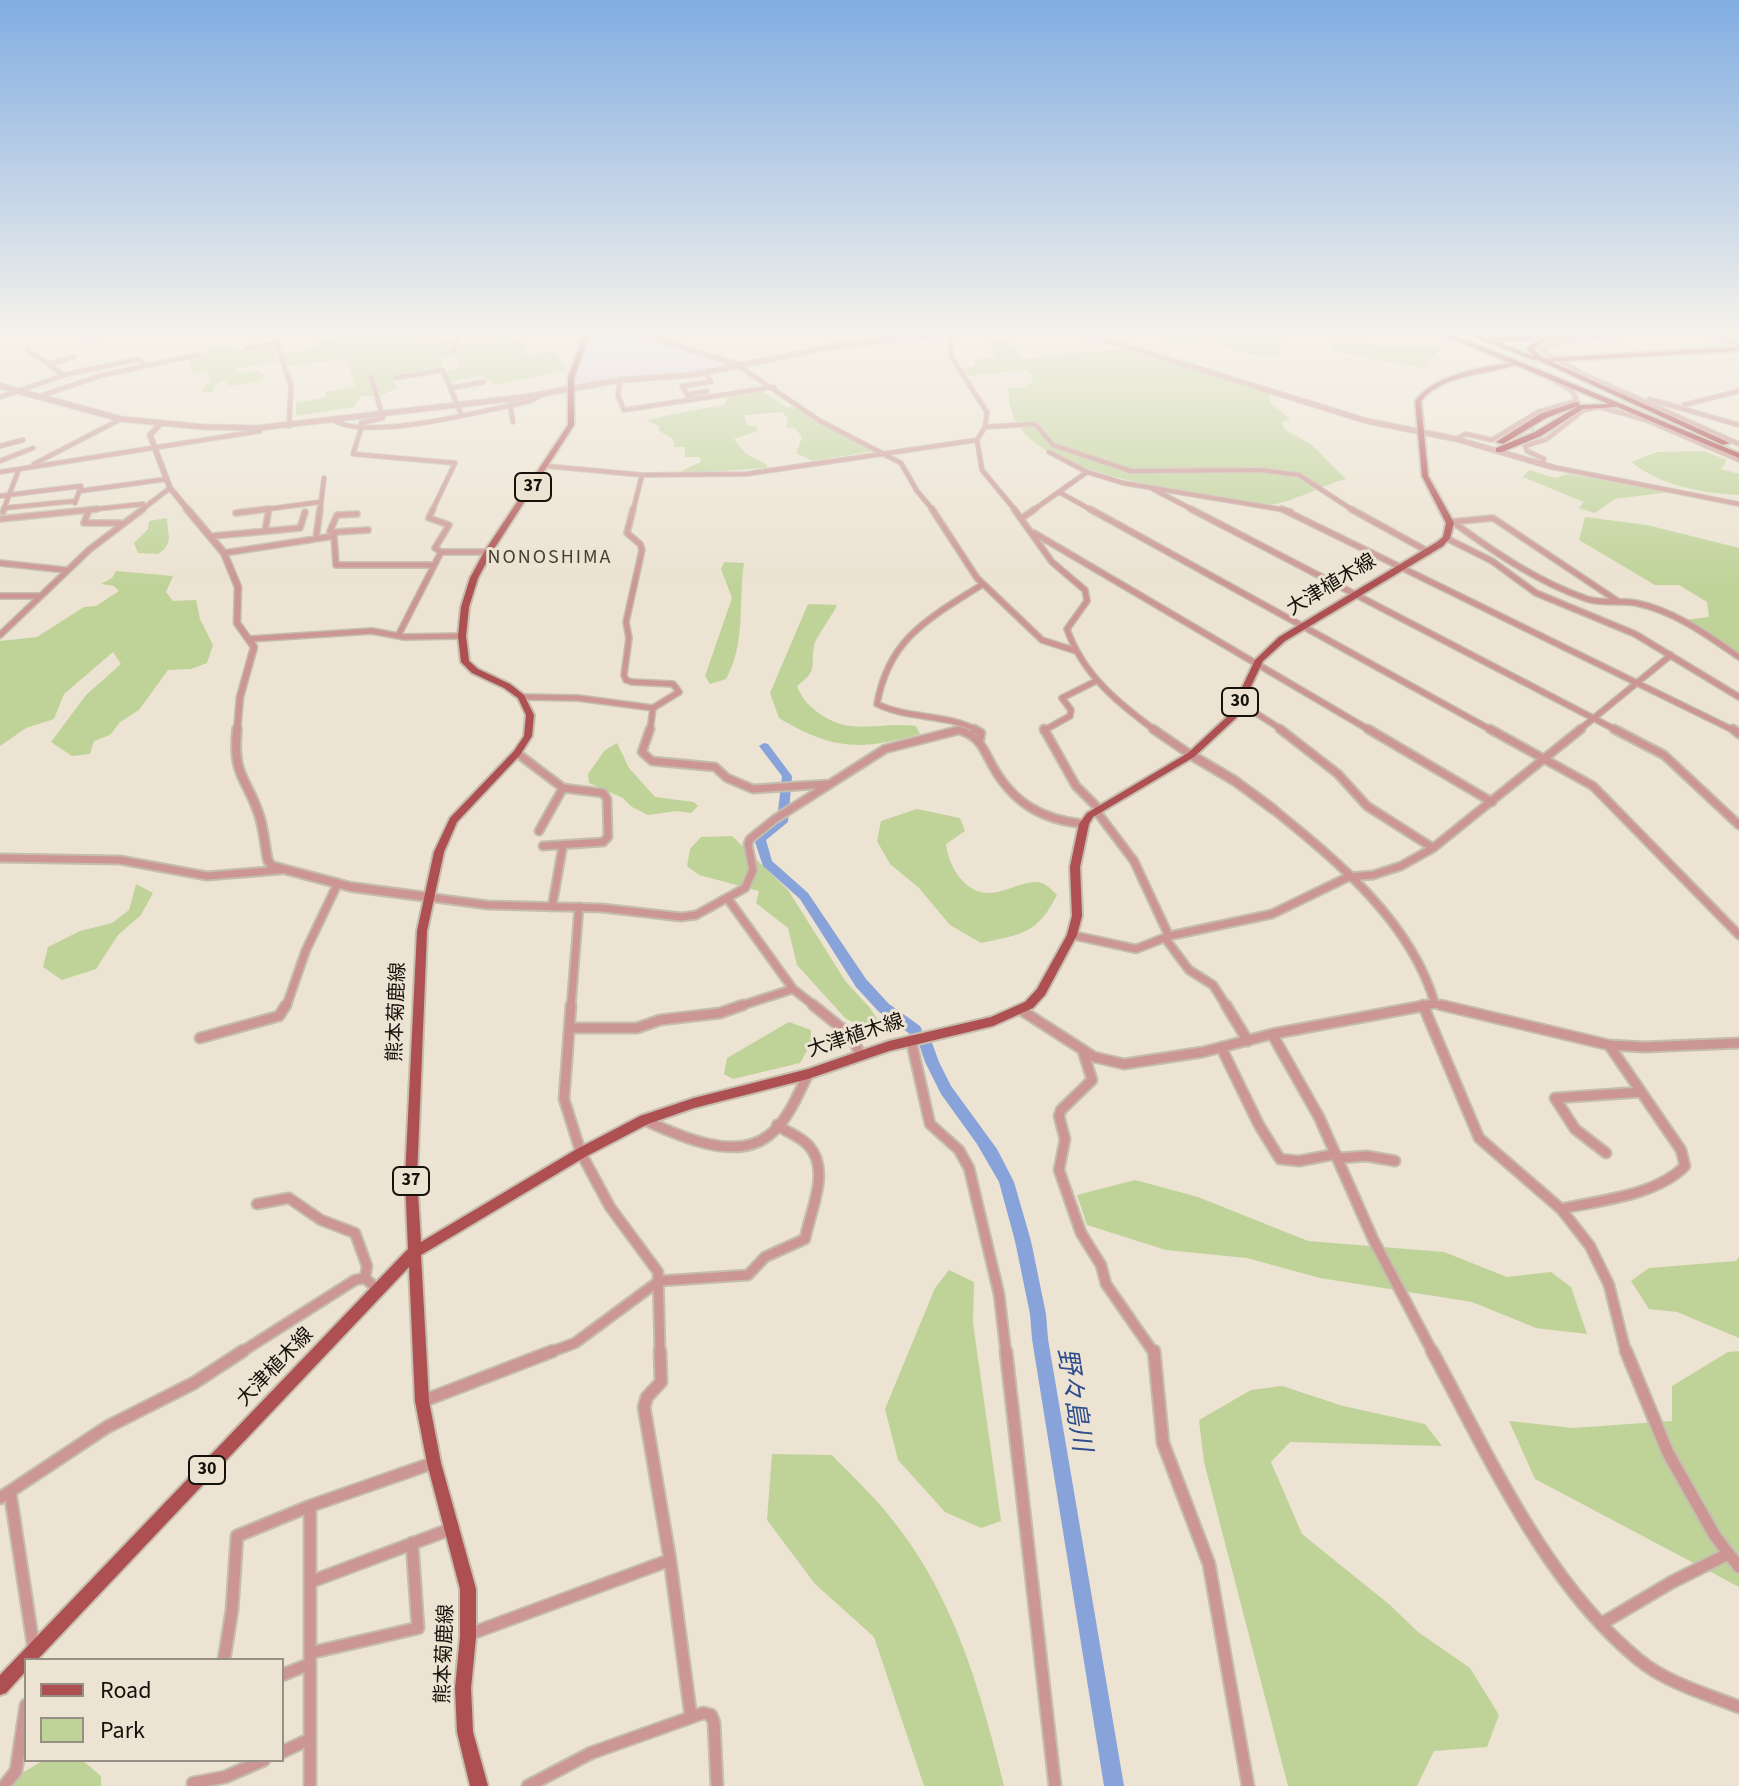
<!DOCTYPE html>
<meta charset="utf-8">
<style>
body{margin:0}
#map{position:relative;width:1739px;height:1786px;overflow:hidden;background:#ece3d2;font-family:"Source Sans 3",sans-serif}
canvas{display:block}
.legend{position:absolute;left:24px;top:1658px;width:260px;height:104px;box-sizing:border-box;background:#ece3d2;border:2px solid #968f83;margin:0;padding:10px 14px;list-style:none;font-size:24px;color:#15120c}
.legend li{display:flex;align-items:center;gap:16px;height:40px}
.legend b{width:40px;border:2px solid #968f83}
</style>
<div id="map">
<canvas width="1739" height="1786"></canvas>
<ul class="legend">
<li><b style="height:10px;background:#ae5051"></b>Road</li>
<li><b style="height:22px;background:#bfd399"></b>Park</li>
</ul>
</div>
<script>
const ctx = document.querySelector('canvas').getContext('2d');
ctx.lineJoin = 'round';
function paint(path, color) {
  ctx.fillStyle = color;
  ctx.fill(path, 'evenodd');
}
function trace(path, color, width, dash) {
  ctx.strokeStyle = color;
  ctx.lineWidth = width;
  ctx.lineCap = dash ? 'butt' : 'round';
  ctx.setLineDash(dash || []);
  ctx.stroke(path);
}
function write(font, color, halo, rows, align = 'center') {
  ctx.font = font + ' "Source Sans 3","Noto Sans JP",sans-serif';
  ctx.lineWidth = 6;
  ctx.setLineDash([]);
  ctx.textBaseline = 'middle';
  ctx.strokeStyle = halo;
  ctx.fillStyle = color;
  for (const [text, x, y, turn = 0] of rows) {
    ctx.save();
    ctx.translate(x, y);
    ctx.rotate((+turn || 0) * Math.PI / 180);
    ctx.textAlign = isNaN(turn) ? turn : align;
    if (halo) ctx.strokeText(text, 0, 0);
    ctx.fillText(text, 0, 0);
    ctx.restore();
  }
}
paint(new Path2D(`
 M592 334H632L727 363 690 373 577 384 576 374Z`), '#e0d5ea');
paint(new Path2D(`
 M361 334H431L420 337 421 343 453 341 456 344 521 339 527 356 554 351 567 370 496 385 480 376 450 382 446 372 460 367 456 356 441 358V368L391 377 397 388 380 396H361L354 407 296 416V403L326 397V392L355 387 347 358 288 367 283 354 312 349 320 341Z
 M1153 334H1303L1280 338 1279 358 1259 356 1200 339 1186 346Z
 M995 340 1012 343 1019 356 1025 359 1124 348 1269 392 1270 402 1290 419 1282 423 1285 430 1311 444 1346 479C1322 485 1300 499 1276 504 1256 508 1217 497 1196 493 1142 483 1001 466 1009 388H1026L1034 379 1027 370 967 376 960 369 975 366 974 360 996 357 988 341Z
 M1330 342 1439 348 1425 369 1334 351Z
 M273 344 277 353 271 354H275L277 362 234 369 242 373 257 370 264 375 262 381 230 386 225 381 215 385 213 392 202 393 205 384 210 383 207 372 193 373 188 359 210 352 206 348 225 345 234 351Z
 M762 391 788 408 794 406 818 422 874 451 813 461 796 453 802 437 795 428 786 427 788 420 783 412 744 415 747 426H757L758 431 734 439 745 453 767 465V468L687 473 681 471 701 462 700 457H685V447H674L673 439 659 431V426L646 420 725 404 728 397Z
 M1704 451 1727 460 1721 469 1739 474V495C1701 493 1662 486 1631 462L1657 452Z
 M1529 470 1555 478 1568 474 1669 492 1615 499 1595 513 1579 508 1584 502 1523 477Z
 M1585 517 1647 525 1739 548V656L1685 620 1709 617 1707 602 1679 585H1655L1579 540Z
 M167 518C167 534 175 543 158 554L138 553 134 543 148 529 149 521Z
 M724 562 744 563C738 604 746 643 726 679L710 684 705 676 732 598 721 569Z
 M116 571 173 576 166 592 173 601 196 600 200 619 213 645 207 663 191 669 168 670 139 710 120 722 110 735 94 741 90 754 72 756 51 742 86 695 121 664 113 652 64 694 54 719 26 728 0 746V641L37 637 84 607 96 606 119 591 114 586 101 584 112 578Z
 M808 604 837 605C833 615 815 638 814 646 810 669 819 669 797 686 802 698 806 703 816 711 851 738 876 721 916 726L920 734C861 751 832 750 779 718L770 693Z
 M617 743 629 768 655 797 694 802 698 806 691 813 677 811 648 815 632 807 623 798 589 783 588 774 605 750Z
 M917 809 960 818 965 831 946 844C948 864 963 892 987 893 1003 894 1020 882 1036 882 1045 882 1051 889 1057 895 1037 934 1023 934 981 943L950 925 919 888 890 864 877 841 881 821Z
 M732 836 788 890 846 982 870 1008 884 1029 873 1033 845 1018 797 965 788 928 756 903 759 891 699 875 687 866 690 849 701 837Z
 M136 884 153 893 141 915 118 935 96 969 62 980 43 967 48 947 80 931 112 923 129 910Z
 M789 1022 811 1030V1044L800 1063 733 1079 724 1074 727 1058Z
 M1135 1180 1198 1197 1308 1241 1444 1252 1507 1277 1551 1272 1571 1287 1587 1334 1536 1328 1472 1302 1320 1278 1247 1258 1166 1250 1087 1225 1077 1195Z
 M1739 1257V1338L1677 1312 1649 1309 1631 1281 1649 1268 1736 1261Z
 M949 1270 974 1282 973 1323 1001 1521 981 1528 945 1512 898 1460 885 1409 935 1288Z
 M1739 1351V1587L1535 1479 1509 1421 1573 1428 1672 1421V1386L1728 1352Z
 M1282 1386 1343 1406 1425 1424 1442 1446 1290 1442 1271 1462 1302 1534 1390 1605 1418 1632 1470 1668 1499 1715 1487 1747 1434 1751 1417 1786H1288L1204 1462 1199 1420 1251 1390Z
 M772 1454 832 1455C854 1478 879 1501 898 1527 956 1602 982 1696 1004 1786H924L874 1637 815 1584 767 1520Z
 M44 1760H82L101 1776V1786H0Z`), '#bfd399');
paint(new Path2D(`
 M764 743 768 744 792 776 788 822 766 840 772 861 808 893 866 979 889 1004 920 1026 922 1030 920 1034 915 1035 910 1034 879 1012 856 987 800 899 763 866 754 839 777 820 782 776 759 746Z
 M926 1038 931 1040 939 1062 951 1086 997 1149 1014 1182 1031 1241 1046 1314 1048 1339 1124 1786H1104L1032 1339 1030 1314 1015 1241 999 1182 977 1144 941 1094 925 1062 919 1044 921 1040Z`), '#88a3d9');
trace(new Path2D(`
 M1546 334 1557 340
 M1519 425 1548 435`), '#ccc4b4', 4, [4, 2]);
trace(new Path2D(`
 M1514 364 1547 360`), '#ccc4b4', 6, [6, 3]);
const minorFar4 = new Path2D(`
 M86 334 94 339
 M457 334H509
 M948 334 952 358 987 412 985 427 977 440 982 470 1016 511
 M1488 334 1502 337 1530 334
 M1623 334 1564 341 1539 349 1581 373 1739 444
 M274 336 291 386 289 426
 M248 348 276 343
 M27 349 62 374
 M453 351 458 336
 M49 364 74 357
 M736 364 820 421 901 463 917 491 934 511
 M395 378 443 370 461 414
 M620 380 618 396 624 410 774 387
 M450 388 484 382
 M687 395 707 391
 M0 397 68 374 139 359 145 366
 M37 397 103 375 198 355
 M690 399 682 386 711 382 705 372
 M1649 399 1739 425
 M510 404 513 422
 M1684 405 1739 391
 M335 421C371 441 487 410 530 401L543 394
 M361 423 383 418 371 376
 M362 426 353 454 455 463 432 511
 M985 427 1035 424 1053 445 1131 471 1261 470 1299 475 1354 511
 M1456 439 1466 434 1492 440 1538 412 1573 402 1576 398 1571 390 1556 382
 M0 446 23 440
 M1049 452 1087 472
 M0 461 33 448
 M34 464 121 419
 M1542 464 1544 459 1527 451 1525 446 1547 439 1584 410 1600 407 1646 420 1739 460
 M546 466 642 475 633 511
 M1552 467 1739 504
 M0 472 260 431
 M642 475 746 474 977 440
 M1153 489 1195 511
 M80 491 167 479
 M1059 492 1093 511
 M0 496 81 486 75 503
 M4 508 75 501
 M3 511 19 469
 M78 511 143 504
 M140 511 170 488
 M253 511 320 502
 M320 511 324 478
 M1032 511 1087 472 1123 483 1291 511`);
const minorFar3 = new Path2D(`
 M433 509 429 518 449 525 435 548 441 552
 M932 509 977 578 1042 640 1076 651
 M1014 509 1052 562 1085 590 1087 601 1067 629C1083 675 1118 703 1156 731
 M1090 509 1493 731
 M1191 509 1618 731
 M1282 509 1735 731
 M1351 509 1429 552
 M89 510 84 523H120
 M3 512 4 509
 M236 513 268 509
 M1022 518 1035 509
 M0 519 97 509
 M1451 522 1493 518 1619 602
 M1453 522C1494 552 1538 582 1587 599 1603 604 1619 600 1636 603 1675 611 1707 635 1739 657
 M265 531 269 509
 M336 532 330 531 337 515 357 514
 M1034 533 1371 731
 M213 536 300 528 305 512
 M334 536 336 565H432
 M316 538 320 509
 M1446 538 1492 561 1536 593 1635 634 1739 697
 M441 552H488
 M224 553 334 536 336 532 368 530
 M0 563 65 570
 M0 596H40
 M399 634 441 552
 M0 635 90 549 143 509
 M250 639 372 631 404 637 462 636
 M521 697 578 698 653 708 679 692 673 684 632 682 626 680 624 675 629 638 626 622 642 550 640 544 627 533 633 509
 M1240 703 1284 731
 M650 731 653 708
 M954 731H963
 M978 731C946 713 910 720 877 704 889 637 930 618 983 584
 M1043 731 1070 716 1071 710 1062 698 1096 681
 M1578 731 1671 655`);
const minorFar2 = new Path2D(`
 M650 729 642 752 652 761 715 767 727 778 753 789 829 784
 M974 729 981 733 980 739
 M1044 729 1076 786 1100 810
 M1153 729 1191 755
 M1280 729 1338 774 1367 806 1433 848
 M1368 729 1492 802
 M1490 729 1593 786 1739 935
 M1614 729 1664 755 1739 825
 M1733 729 1739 734
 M517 753 563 788 539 831
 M1273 809C1338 862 1411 921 1435 1004
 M1097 812 1134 861 1169 936
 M543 846 603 842 608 837 607 799 603 793 563 788
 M0 858 120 860 207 876 280 870
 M427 897 488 905 602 908 681 917 696 915 745 888 753 870 748 844 750 839 775 819 885 749 959 730C979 736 983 748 992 765 1013 803 1042 820 1084 824
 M728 899 793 989
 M552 907 563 845
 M1072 935 1136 949 1169 936 1272 914 1348 877 1373 875 1401 866 1433 848 1581 729
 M1165 938 1189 970 1213 985 1227 1007
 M286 1007 306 950 338 883
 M571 1007 579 907
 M737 1007 793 989 816 1007
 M1417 1007 1435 1004 1449 1007`);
const minorFar1 = new Path2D(`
 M571 1005 564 1099 581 1153 610 1207 658 1272 660 1353
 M813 1005 850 1035 861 1055
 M1226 1005 1248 1041
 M1423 1005 1479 1138 1561 1209 1590 1246 1609 1285 1626 1353
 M1441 1005 1609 1045 1644 1047 1739 1043
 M1021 1010 1094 1057 1124 1064 1203 1052 1272 1034 1428 1005
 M571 1028H637L660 1020 720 1013 743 1005
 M1272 1034 1319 1117 1373 1239 1433 1353
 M200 1038 279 1016 286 1005
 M911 1040 930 1124 959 1150 969 1168 999 1294 1006 1353
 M1221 1047 1259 1125 1280 1159 1299 1161 1336 1154
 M1083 1051 1092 1080 1061 1110 1059 1116 1065 1139 1059 1170 1081 1233 1101 1265 1106 1284 1154 1353
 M644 1120C677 1135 734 1162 768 1136 787 1122 798 1095 808 1074
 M1606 1153 1575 1129 1555 1098 1641 1092
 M1339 1158 1367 1156 1395 1161
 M257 1204 289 1198 321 1220 355 1233 367 1266 365 1278
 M1561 1209C1601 1200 1655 1196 1685 1166L1681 1150 1609 1045
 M240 1353 355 1280 365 1278 378 1290
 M548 1353 575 1343 659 1281 748 1275 765 1257 805 1239C810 1211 831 1171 809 1146 800 1136 788 1133 777 1125`);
const minor = new Path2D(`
 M1006 1351 1055 1786
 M1154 1351 1163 1443 1209 1564 1248 1786
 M1432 1351C1489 1456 1545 1583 1639 1660 1667 1683 1707 1694 1739 1707
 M1626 1351 1668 1453 1715 1536 1739 1567
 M423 1401 553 1351
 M10 1492 34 1650 32 1660
 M0 1498 107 1427 194 1383 243 1351
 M310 1506V1786
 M670 1560 691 1717
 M310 1582 451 1529
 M1601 1624 1672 1582 1728 1554
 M470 1634 670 1560 644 1407 647 1397 661 1382 660 1351
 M310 1653 418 1628 412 1543
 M224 1660 232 1610 237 1536 310 1506 433 1463
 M282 1675 310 1664
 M282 1752 310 1739
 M4 1786 16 1771 26 1705
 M193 1786V1783L225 1777 264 1760
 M528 1786 591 1753 703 1713 711 1715 714 1723 717 1786`);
const tertiaryFar2 = new Path2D(`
 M640 334 736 364
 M1086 334 1367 421 1456 439 1552 467
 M1713 334 1739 346
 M0 386 121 419 204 427 258 428 525 397 620 380 691 375 841 345 943 334
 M161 423 150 435 170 488 189 511`);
const tertiaryFar1 = new Path2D(`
 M187 509 224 553 238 587 237 623 254 647 240 697 237 731`);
const tertiary = new Path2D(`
 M237 729C232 778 248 778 260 818 264 831 265 847 268 861L272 866 351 887 427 897
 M1191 755 1235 781 1273 809`);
const primary = new Path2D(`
 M584 334H590L574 378V425L492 552 478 578 469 607 466 636 469 661 478 669 510 684 524 695 534 715 532 736 520 755 457 822 444 852 427 931 417 1178 421 1242 577 1149 640 1116 694 1098 808 1069 889 1041 991 1017 1025 1002 1037 989 1067 935 1072 916 1070 867 1079 824 1087 813 1188 753 1229 715 1255 660 1279 637 1437 542 1443 537 1446 523 1422 476 1415 401C1437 373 1481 368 1514 362L1517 364C1486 376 1444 373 1421 401L1428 476 1454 523 1450 538 1443 546 1285 641 1263 661 1236 718 1194 757 1093 817 1089 824 1080 867 1082 916 1077 935 1045 995 1033 1008 993 1026 889 1051 808 1079 694 1108 648 1124 585 1157 421 1255 429 1401 441 1463 476 1589V1637L471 1688 473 1732 488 1786H470L457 1732 455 1688 460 1637V1589L427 1463 415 1401 409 1267 37 1660H26V1671L6 1693 0 1695V1675L408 1249 405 1178 417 931 434 852 450 818 514 751 524 736 526 715 518 698 504 688 472 673 461 662 458 636 461 607 470 578 484 552 568 425V378Z
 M1739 347V351L1547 362 1544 360 1547 358Z`);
const motorway = new Path2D(`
 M1440 334H1449L1506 356 1739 453V458L1617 407 1583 409 1541 436 1502 452H1496V448L1535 432 1578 406 1546 418 1503 444 1496 442 1540 414 1576 402H1579V405L1609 404Z
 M1468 334H1477L1533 356 1527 349 1539 339 1497 341 1494 339 1497 337 1538 335 1541 338 1559 334H1607L1604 336C1582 338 1551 332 1534 349L1541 357 1730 443 1723 445 1538 360H1533Z`);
trace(minorFar4, '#c5bdae', 6);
trace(minorFar3, '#c5bdae', 8);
trace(minorFar2, '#c5bdae', 11);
trace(minorFar1, '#c5bdae', 13);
trace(minor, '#c5bdae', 15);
trace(tertiaryFar2, '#c5bdae', 7);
trace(tertiaryFar1, '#c5bdae', 9);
trace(tertiary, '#c5bdae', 12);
trace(primary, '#c5bdae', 4);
trace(motorway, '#c5bdae', 4);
trace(minorFar4, '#cb9694', 4);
trace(minorFar3, '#cb9694', 5);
trace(minorFar2, '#cb9694', 7);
trace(minorFar1, '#cb9694', 9);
trace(minor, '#cb9694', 11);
trace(tertiaryFar2, '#cb9694', 5);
trace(tertiaryFar1, '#cb9694', 6);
trace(tertiary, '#cb9694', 8);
paint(primary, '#ae5051');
paint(motorway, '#a13339');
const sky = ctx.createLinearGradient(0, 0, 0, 584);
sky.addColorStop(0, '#81ade2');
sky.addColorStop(0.57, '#f6f2eb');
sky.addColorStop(1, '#f6f2eb00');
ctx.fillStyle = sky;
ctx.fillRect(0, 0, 1739, 584);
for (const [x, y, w] of [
 [533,487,36],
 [1240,702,36],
 [411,1181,36],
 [207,1470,36]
]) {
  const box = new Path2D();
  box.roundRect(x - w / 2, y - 14, w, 28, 6);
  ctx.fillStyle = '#ece3d2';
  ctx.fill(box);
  trace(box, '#15120c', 2);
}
write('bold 18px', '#15120c', null, [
 ["37",533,487],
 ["30",1240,702],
 ["37",411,1181],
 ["30",207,1470]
]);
ctx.letterSpacing = '2px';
write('20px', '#474032', '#ece3d2', [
 ["NONOSHIMA",550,559]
]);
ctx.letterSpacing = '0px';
write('20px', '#15120c', '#ece3d2', [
 ["大津植木線",1332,586,-31],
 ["熊本菊鹿線",398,1012,-88],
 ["大津植木線",856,1037,-18],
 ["大津植木線",276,1368,-46],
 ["熊本菊鹿線",446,1654,-88]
]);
write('italic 26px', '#2f4c8e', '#ece3d2', [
 ["野々島川",1072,1400,81]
]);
</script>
